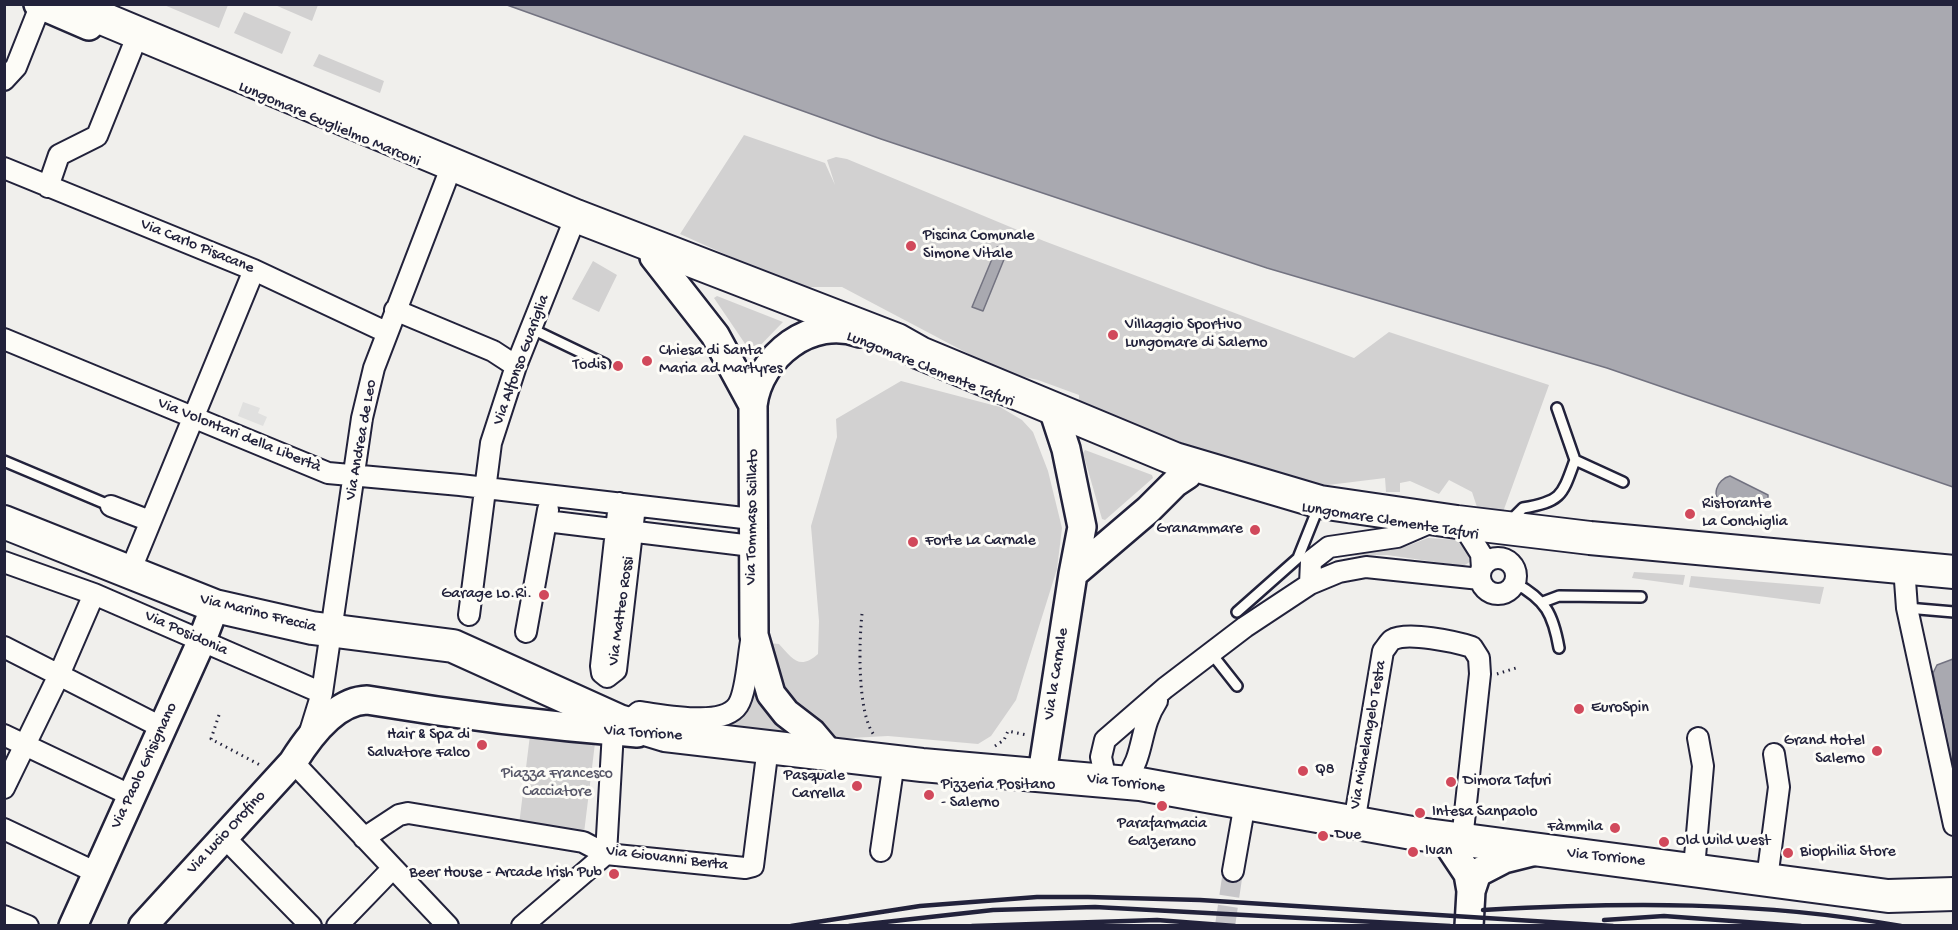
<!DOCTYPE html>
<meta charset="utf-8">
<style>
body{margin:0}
#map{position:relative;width:1958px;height:930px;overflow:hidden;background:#f0efec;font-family:"Gochi Hand",sans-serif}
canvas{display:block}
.frame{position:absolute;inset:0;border:6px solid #22223b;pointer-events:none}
</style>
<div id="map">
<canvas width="1958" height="930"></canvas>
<div class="frame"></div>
</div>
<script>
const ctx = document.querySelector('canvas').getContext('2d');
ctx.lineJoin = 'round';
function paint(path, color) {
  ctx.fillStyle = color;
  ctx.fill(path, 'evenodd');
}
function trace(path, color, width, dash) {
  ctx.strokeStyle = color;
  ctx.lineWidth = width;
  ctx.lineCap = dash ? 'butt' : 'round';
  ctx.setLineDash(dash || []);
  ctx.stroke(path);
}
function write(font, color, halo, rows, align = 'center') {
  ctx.font = font + ' "Gochi Hand",sans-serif';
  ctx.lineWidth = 6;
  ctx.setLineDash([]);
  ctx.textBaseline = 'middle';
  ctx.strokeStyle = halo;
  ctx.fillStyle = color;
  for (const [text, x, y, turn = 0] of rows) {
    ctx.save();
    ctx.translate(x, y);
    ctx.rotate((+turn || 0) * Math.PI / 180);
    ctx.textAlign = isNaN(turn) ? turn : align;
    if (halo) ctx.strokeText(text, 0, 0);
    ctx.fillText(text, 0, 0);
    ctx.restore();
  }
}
paint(new Path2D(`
 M243 402 260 408 258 413 267 417 263 426 238 416Z`), '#e0e0df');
paint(new Path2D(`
 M226 4 228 5 219 28 164 5Z
 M275 5H318L312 21Z
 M244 12 291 32 282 54 234 33Z
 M319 54 384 81 380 93 313 66Z
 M744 135 825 163 835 185 827 160 836 157 847 159 1044 241 1354 358 1389 332 1549 385 1503 512 1478 510 1472 492 1449 480 1439 494 1410 481 1400 483V492H1386L1385 478 1328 485 1299 480 1203 451 1079 402V395L1038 380 1003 372 842 287H806L787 282 680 234Z
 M593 261 617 275 599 312 572 299Z
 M717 296 783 322 752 354 714 298Z
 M901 381 1000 407 1022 420 1033 432 1048 471 1062 528 1057 569 1016 700 991 736 978 744 888 736 832 739 786 703 769 643 779 644C792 658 799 671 818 654L819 621 811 526 837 437 836 419Z
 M1085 450 1152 475 1153 478 1105 520 1102 519 1083 453Z
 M1428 538 1457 540 1468 554 1470 562 1463 566 1387 555 1336 556 1335 552 1407 546Z
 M1634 572 1685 575 1683 585 1632 578Z
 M1691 576 1824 587 1820 604 1689 587Z
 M755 677 799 739 699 730Z
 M530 735 595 743 584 833 519 825Z`), '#d2d1d1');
const water = new Path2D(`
 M507 5H1953V487L1607 368 1267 268 881 139Z
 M997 247 1007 252 983 311 972 307Z
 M1730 476 1768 495V506C1765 509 1731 506 1725 504 1709 498 1717 479 1730 476Z
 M1953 659H1954L1953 770 1933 673 1937 665Z`);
paint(water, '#a9a9b0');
trace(water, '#737381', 1.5);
trace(new Path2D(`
 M1225 926 1233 871`), '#c7c6c9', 20, [20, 10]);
const lane = new Path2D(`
 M532 329 605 364
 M1557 408 1575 460
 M4 461 111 506
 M1514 524 1516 515 1523 508C1562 501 1562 496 1575 460L1623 482
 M1515 583C1546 600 1553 614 1559 648
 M1543 602 1559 596 1641 597
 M1907 608 1954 612
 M1237 612 1298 558 1318 508
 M1211 653 1237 686`);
const street = new Path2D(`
 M4 80 16 67 41 4
 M4 168 254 270 386 332
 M48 187 59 155 97 136 138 34
 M395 310 493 351 516 366
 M4 339 328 473 460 485 752 519
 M619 503 601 666 602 673 607 677 616 670 635 506
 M111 506 150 521
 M546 521 752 546
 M1469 535 1481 554 1482 568
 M1480 576a18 18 0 1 1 36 0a18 18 0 1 1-36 0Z
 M4 562 94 594 322 693 309 735
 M1904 567 1907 608 1954 825
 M129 574 254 270
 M1310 584 1311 561 1329 547 1397 537 1434 521
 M469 615 491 443 516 366 576 216
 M526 632 548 510
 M4 647 163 728
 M322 693 362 418 374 368 452 165
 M626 723 639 712C664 715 723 728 738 705 747 691 748 653 752 636
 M4 735 130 795
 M293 762 448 926
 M1106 780 1101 757 1105 740 1165 688 1245 627 1310 584 1339 572 1366 567 1480 579
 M1124 782C1146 754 1138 730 1157 701
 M4 788 59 675 94 594
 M1354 823 1383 651C1386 648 1389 642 1392 640 1407 631 1456 642 1472 647L1479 658 1480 674 1462 840
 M4 829 97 873
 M224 837 311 926
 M364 838 399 815 408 813 583 842 606 854 745 868 753 866 768 747
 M881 851 894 762
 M1694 868 1703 766 1698 738
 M1233 871 1245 803
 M1767 879 1779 787 1774 754
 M4 916 28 926
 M337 926 393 868
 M522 926 606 854 613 731`);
const secondary = new Path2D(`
 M38 4 89 26
 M654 257 715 335 753 405 754 635 771 694 786 713 812 733 828 752
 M753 405C759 356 812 315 860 333
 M1053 409 1066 449 1082 527 1073 574
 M1042 774 1073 574 1148 510 1175 483 1187 475
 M1444 838 1468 874 1471 891
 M73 926 202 640 215 606
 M143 926 293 762C308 738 335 701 367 700 457 715 546 726 637 733
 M1469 926 1471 891 1477 873 1504 859 1536 851`);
const primary = new Path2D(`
 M68 4 576 216 897 340 920 353 1175 459 1320 502 1457 522 1590 538 1954 572
 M4 522 215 606 312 628 453 646 619 721 665 735 922 765 1140 784 1412 833 1888 896 1954 894`);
trace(lane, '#22223b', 14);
trace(street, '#22223b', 24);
trace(secondary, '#22223b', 32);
trace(primary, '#22223b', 36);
trace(new Path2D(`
 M862 614C859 642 857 712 874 735
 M1497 674 1516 668
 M219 715 211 739 260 765
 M995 746 1004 740 1008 731 1027 735`), '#22223b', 3, [1.5, 4.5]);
trace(lane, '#fdfcf7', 9);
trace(street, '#fdfcf7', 20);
trace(secondary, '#fdfcf7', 27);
trace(primary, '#fdfcf7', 32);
trace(new Path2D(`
 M1483 910C1624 902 1761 901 1901 926
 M1604 920 1664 916 1801 926
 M791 926 920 906 1037 897H1088L1200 900 1613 926
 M849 926 993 910 1095 907 1450 926
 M972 926 1157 920 1235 926`), '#22223b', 4.5);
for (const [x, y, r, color] of [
 [911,246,6,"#d1495b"],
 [1113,335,6,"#d1495b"],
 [647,361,6,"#d1495b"],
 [618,366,6,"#d1495b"],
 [1690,514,6,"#d1495b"],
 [1255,530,6,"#d1495b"],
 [913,542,6,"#d1495b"],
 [544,595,6,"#d1495b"],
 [1579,709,6,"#d1495b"],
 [482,745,6,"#d1495b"],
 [1877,751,6,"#d1495b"],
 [1303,771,6,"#d1495b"],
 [1451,782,6,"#d1495b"],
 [857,786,6,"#d1495b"],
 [929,795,6,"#d1495b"],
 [1162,806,6,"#d1495b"],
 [1420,813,6,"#d1495b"],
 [1615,828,6,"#d1495b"],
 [1323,836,6,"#d1495b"],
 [1664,842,6,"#d1495b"],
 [1413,852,6,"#d1495b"],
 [1788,853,6,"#d1495b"],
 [614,874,6,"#d1495b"]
]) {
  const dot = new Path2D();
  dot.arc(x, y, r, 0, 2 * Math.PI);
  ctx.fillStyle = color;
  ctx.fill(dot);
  trace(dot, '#fdfcf7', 2);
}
write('16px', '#22223b', '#fdfcf7', [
 ["Lungomare Guglielmo Marconi",329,125,23],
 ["Via Carlo Pisacane",197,247,22],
 ["Via Alfonso Guariglia",522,360,-70],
 ["Lungomare Clemente Tafuri",930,370,22],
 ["Via Volontari della Libertà",239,436,22],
 ["Via Andrea de Leo",362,440,-80],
 ["Via Tommaso Scillato",753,517,-89],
 ["Lungomare Clemente Tafuri",1390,522,9],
 ["Via Matteo Rossi",622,611,-82],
 ["Via Marino Freccia",258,614,14],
 ["Via Posidonia",186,634,24],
 ["Via la Carnale",1057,674,-81],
 ["Via Torrione",643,734,4],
 ["Via Michelangelo Testa",1369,735,-80],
 ["Via Paolo Grisignano",145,766,-65],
 ["Via Torrione",1126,784,7],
 ["Via Lucio Orofino",227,833,-47],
 ["Via Torrione",1606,858,6],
 ["Via Giovanni Berta",667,859,7]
]);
write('16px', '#22223b', '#fdfcf7', [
 ["Piscina Comunale",923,237],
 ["Simone Vitale",923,255],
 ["Villaggio Sportivo",1125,326],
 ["Lungomare di Salerno",1125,344],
 ["Chiesa di Santa",659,352],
 ["Maria ad Martyres",659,370],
 ["Todis",606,366,"right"],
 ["Ristorante",1702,505],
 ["La Conchiglia",1702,523],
 ["Granammare",1243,530,"right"],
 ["Forte La Carnale",925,542],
 ["Garage Lo.Ri.",532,595,"right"],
 ["EuroSpin",1591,709],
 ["Hair & Spa di",470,736,"right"],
 ["Salvatore Falco",470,754,"right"],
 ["Grand Hotel",1865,742,"right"],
 ["Salerno",1865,760,"right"],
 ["Q8",1315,771],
 ["Pasquale",845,777,"right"],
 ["Carrella",845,795,"right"],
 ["Dimora Tafuri",1463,782],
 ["Pizzeria Positano",941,786],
 ["- Salerno",941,804],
 ["Intesa Sanpaolo",1432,813],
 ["Parafarmacia",1162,825,"center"],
 ["Galzerano",1162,843,"center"],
 ["Fàmmila",1603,828,"right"],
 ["Due",1335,836],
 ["Old Wild West",1676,842],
 ["Ivan",1425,852],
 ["Biophilia Store",1800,853],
 ["Beer House - Arcade Irish Pub",602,874,"right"]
], 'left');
write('16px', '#575768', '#fdfcf7', [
 ["Piazza Francesco",557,775],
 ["Cacciatore",557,793]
]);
</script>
